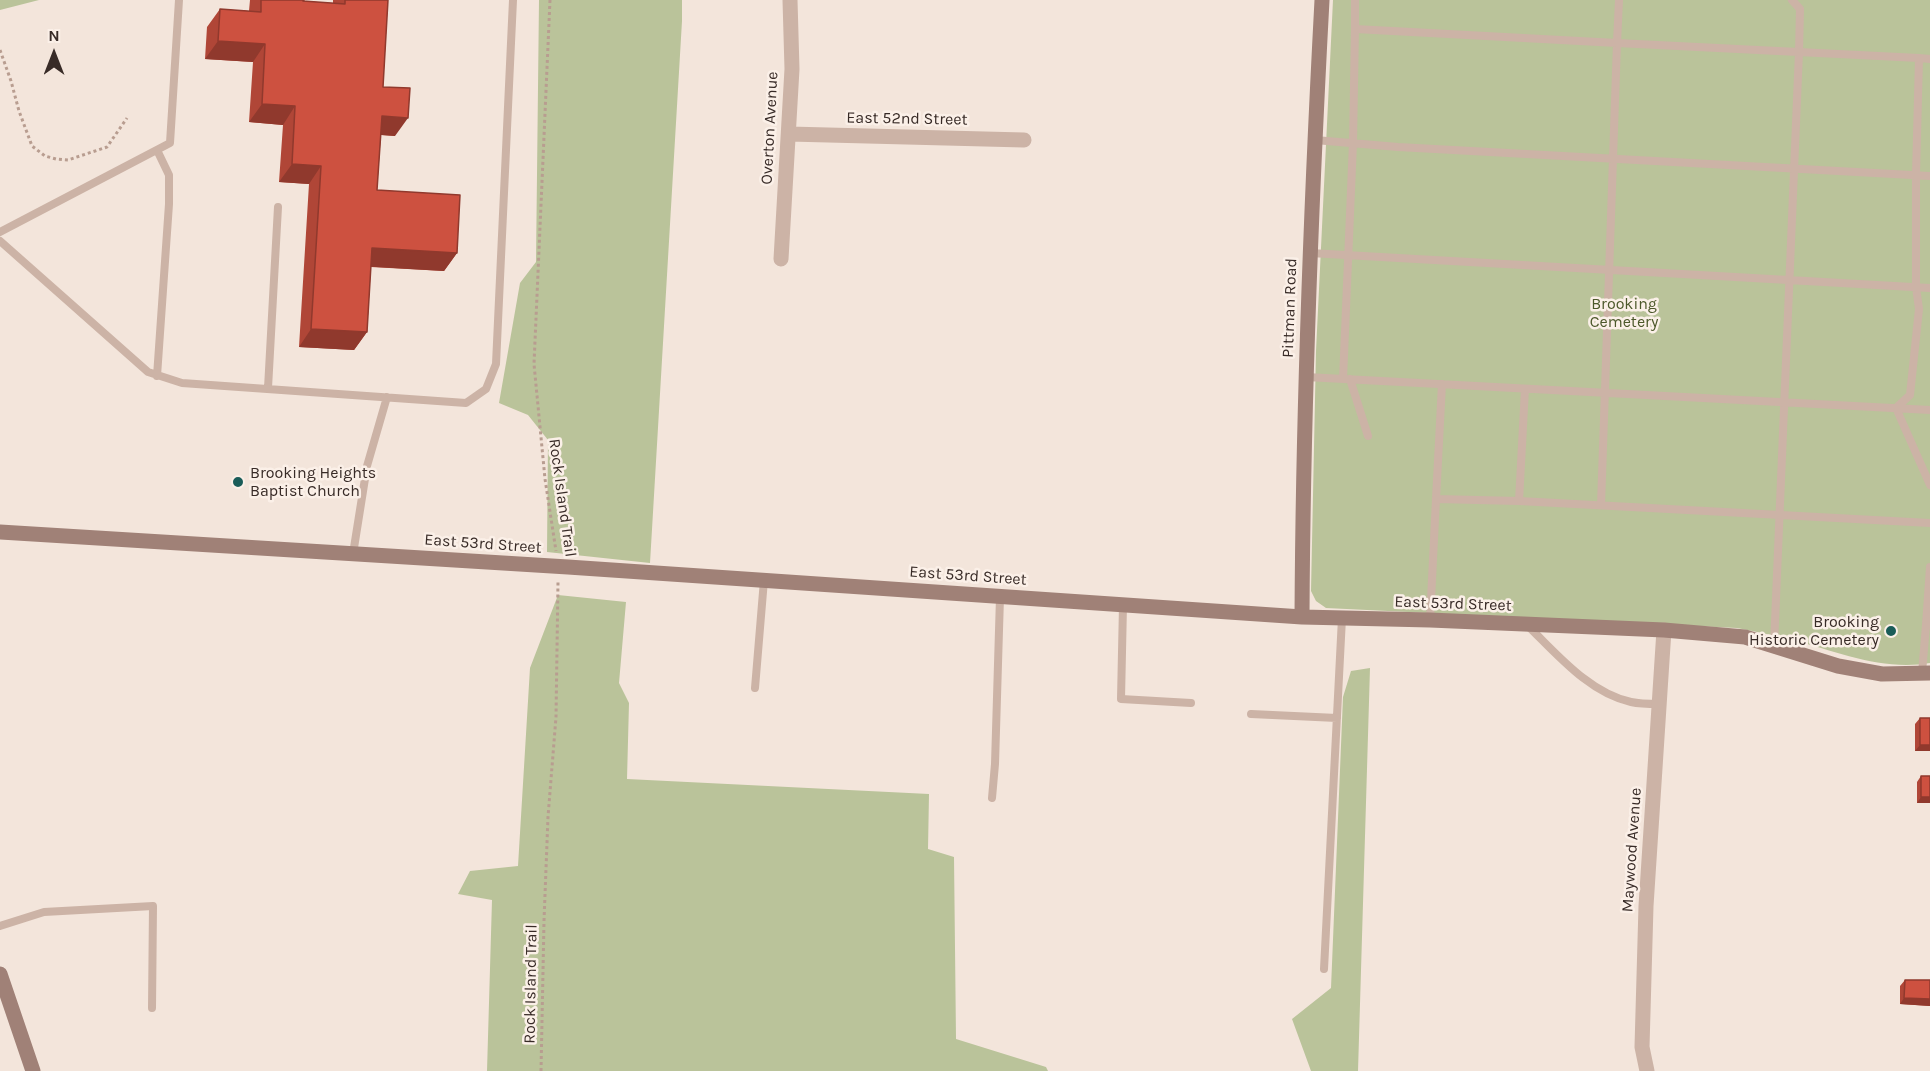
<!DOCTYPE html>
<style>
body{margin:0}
#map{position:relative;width:1930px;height:1071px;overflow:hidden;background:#f3e5db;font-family:Karla,sans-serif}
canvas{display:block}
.north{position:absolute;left:24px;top:24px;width:60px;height:60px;-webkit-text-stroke:4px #fbf0e8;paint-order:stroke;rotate:0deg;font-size:16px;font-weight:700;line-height:24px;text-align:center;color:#382b27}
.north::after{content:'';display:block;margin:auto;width:21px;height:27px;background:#382b27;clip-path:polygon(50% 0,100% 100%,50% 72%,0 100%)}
</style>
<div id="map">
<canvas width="1930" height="1071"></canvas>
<div class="north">N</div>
</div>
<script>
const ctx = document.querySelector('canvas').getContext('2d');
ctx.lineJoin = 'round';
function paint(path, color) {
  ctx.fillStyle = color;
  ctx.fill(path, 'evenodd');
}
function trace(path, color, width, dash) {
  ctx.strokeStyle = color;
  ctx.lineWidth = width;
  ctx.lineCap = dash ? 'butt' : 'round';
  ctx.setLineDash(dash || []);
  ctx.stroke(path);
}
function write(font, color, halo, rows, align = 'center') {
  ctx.font = font + ' Karla,sans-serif';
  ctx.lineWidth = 5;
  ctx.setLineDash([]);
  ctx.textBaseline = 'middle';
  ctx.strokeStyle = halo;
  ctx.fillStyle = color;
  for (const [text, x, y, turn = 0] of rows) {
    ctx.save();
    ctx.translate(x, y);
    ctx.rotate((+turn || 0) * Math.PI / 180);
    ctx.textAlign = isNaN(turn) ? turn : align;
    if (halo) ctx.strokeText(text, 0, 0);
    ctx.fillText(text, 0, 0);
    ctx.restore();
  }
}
paint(new Path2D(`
 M0 0H39L0 10Z
 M539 0H682V21L650 563 547 552 548 440 528 415 499 403 520 283 536 262Z
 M1333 0H1930V663C1882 671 1838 652 1793 640 1774 635 1756 632 1737 628L1326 608 1316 601 1311 591 1316 351Z
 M558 595 626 602 619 683 629 703 627 779 929 794 928 849 954 857 956 1039 1046 1067 1048 1071H487L492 900 458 894 470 871 518 866 530 668Z
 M1370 668 1358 1071H1311L1292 1019 1331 988 1343 697 1351 671Z`), '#bac39a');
trace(new Path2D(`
 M550 0 534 364 545 479 556 551
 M0 50 11 81 19 111 32 146 45 156 56 159 68 160 107 147 127 118
 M541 1071 544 921 548 817 556 717 558 582`), '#b89d90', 3, [3, 3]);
trace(new Path2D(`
 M1619 0 1617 43 1919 58 1916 175V287L1919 309 1910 395 1896 408 1930 485
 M1355 29V0
 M1919 58 1930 59
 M1315 140 1398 147 1930 176
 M157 150 169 175V204L157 376
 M0 232 170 143 179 0
 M0 241 148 372 182 383 466 403 486 389 496 364 513 0
 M1310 253 1930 288
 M1306 377 1930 410
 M1343 379 1353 143 1355 29 1617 43 1601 505
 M1350 379 1368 436
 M268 388 278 207
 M1436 499 1442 384
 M1519 501 1525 389
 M353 554 367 466 387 397
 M1123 605 1121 699 1191 703
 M1430 620 1436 499 1519 501 1930 523
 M1527 625C1556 653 1589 693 1631 702 1640 704 1650 704 1659 704
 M1926 625 1930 567
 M1774 646 1799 52 1800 9 1792 0
 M1922 673 1926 625H1930
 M755 688 764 580
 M1251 714 1337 718
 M992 798 995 764 1000 597
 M0 926 44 912 153 906 152 1008
 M1324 969 1342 618`), '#ccb3a6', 8);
trace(new Path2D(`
 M789 134 1024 140
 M781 259 792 69 790 0
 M1647 1071 1642 1047 1646 906 1664 630`), '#ccb3a6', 15);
trace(new Path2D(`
 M0 532 568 567 1302 617 1430 620 1664 630 1745 637 1838 666 1882 674 1930 673
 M1302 617C1303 411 1311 206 1322 0
 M0 974 33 1071`), '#a08177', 15);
paint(new Path2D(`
 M250 0H304L303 1 333 3V0H388L383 87 395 136 381 135 377 190 457 253 444 271 371 267 367 332 354 350 299 347 309 184 279 182 283 125 249 122 253 62 205 59 207 27 220 9 249 11Z
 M1920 718H1930V751H1915V724Z
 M1921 776H1930V803H1917V782Z
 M1905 980H1930V1006L1900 1004V986Z`), '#b04637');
paint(new Path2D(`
 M218 41 265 44 253 62 205 59Z
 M262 104 295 106 283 125 249 122Z
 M382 116 408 118 395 136 369 134Z
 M292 164 321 166 309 184 279 182Z
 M372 248 457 253 444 271 359 266Z
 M311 329 367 332 354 350 299 347Z
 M1920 745H1930V751H1915Z
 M1921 797H1930V803H1917Z
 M1904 998 1930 999V1006L1900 1004Z`), '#90392d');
const building = new Path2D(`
 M261 0H304L303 1 345 4V0H388L383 87 410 88 408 118 382 116 377 190 460 195 457 253 372 248 367 332 311 329 321 166 292 164 295 106 262 104 265 44 218 41 220 9 261 12Z
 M1920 718H1930V745H1920Z
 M1921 776H1930V797H1921Z
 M1905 980H1930V999L1904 998Z`);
paint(building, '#cd5140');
trace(building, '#90392d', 1.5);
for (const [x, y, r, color] of [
 [238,482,6,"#1a5c58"],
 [1891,631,6,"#1a5c58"]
]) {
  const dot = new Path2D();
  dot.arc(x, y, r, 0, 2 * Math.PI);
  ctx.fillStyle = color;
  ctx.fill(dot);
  trace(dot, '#fbf0e8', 2);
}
write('16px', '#382b27', '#fbf0e8', [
 ["East 52nd Street",907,119,1],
 ["Overton Avenue",770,128,-87],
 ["Pittman Road",1290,308,-88],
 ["Rock Island Trail",562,498,82],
 ["East 53rd Street",483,544,4],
 ["East 53rd Street",968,576,4],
 ["East 53rd Street",1453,604,2],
 ["Maywood Avenue",1632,850,-86],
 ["Rock Island Trail",531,984,-89]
]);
write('16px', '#4c582a', '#fbf0e8', [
 ["Brooking",1624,304],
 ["Cemetery",1624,322]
]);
write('16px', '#382b27', '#fbf0e8', [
 ["Brooking Heights",250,473],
 ["Baptist Church",250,491],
 ["Brooking",1879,622,"right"],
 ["Historic Cemetery",1879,640,"right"]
], 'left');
</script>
